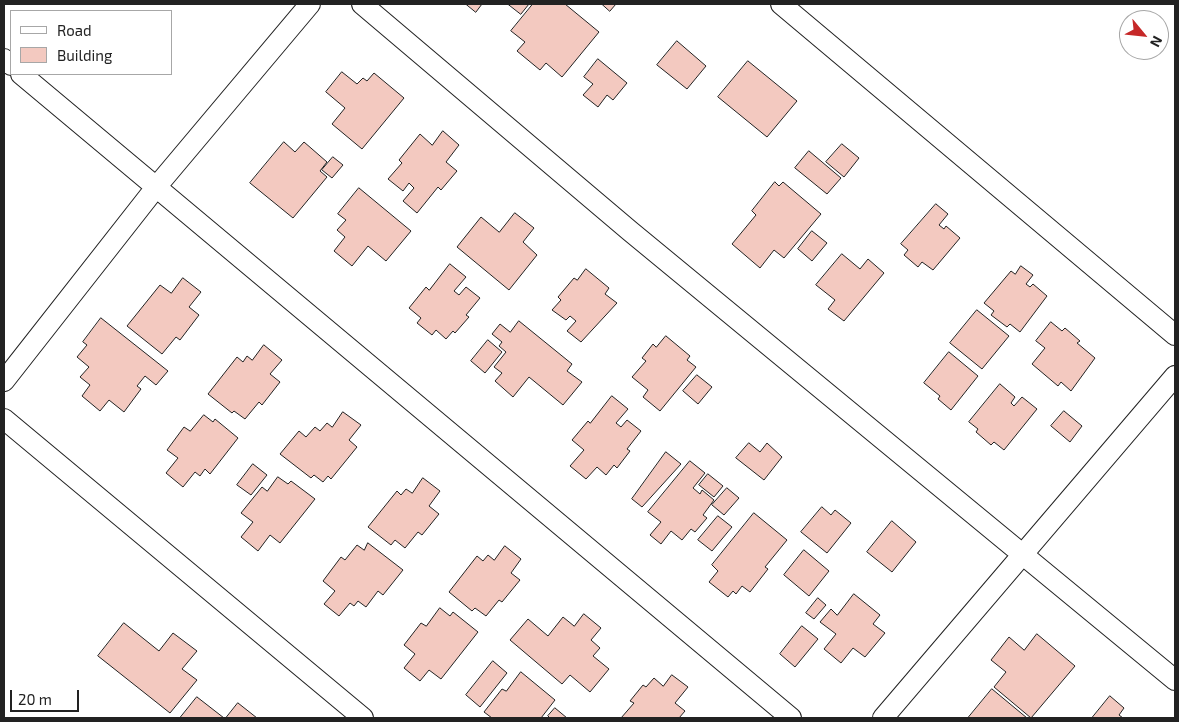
<!DOCTYPE html>
<style>
body{margin:0}
#map{position:relative;width:1179px;height:722px;overflow:hidden;background:#fff;font-family:"Exo 2",sans-serif}
canvas{display:block}
.frame{position:absolute;inset:0;border:5px solid #222;pointer-events:none}
.legend{position:absolute;left:10px;top:10px;width:162px;height:65px;box-sizing:border-box;background:#fff;border:1px solid #a7a7a7;margin:0;padding:6px 9px;list-style:none;font-size:15px;color:#222}
.legend li{display:flex;align-items:center;gap:10px;height:25px}
.legend b{width:25px;border:1px solid #a7a7a7}
.north{position:absolute;left:1119px;top:10px;width:50px;height:50px;box-sizing:border-box;background:#fff;border:1px solid #a7a7a7;border-radius:50%;rotate:118deg;font-size:14px;font-weight:700;line-height:20px;text-align:center;color:#222}
.north::after{content:'';display:block;margin:auto;width:18px;height:22px;background:#c62828;clip-path:polygon(50% 0,100% 100%,50% 72%,0 100%)}
.scale{position:absolute;left:10px;top:690px;width:69px;height:22px;box-sizing:border-box;border:2px solid #222;border-top:0;padding-left:6px;font-size:15px;line-height:18px;white-space:nowrap;color:#222;-webkit-text-stroke:4px #fff;paint-order:stroke}
</style>
<div id="map">
<canvas width="1179" height="722"></canvas>
<div class="frame"></div>
<ul class="legend">
<li><b style="height:6px;background:#fff"></b>Road</li>
<li><b style="height:14px;background:#f3c9c0"></b>Building</li>
</ul>
<div class="north">N</div>
<div class="scale">20 m</div>
</div>
<script>
const ctx = document.querySelector('canvas').getContext('2d');
ctx.lineJoin = 'round';
function paint(path, color) {
  ctx.fillStyle = color;
  ctx.fill(path, 'evenodd');
}
function trace(path, color, width, dash) {
  ctx.strokeStyle = color;
  ctx.lineWidth = width;
  ctx.lineCap = dash ? 'butt' : 'round';
  ctx.setLineDash(dash || []);
  ctx.stroke(path);
}
const building = new Path2D(`
 M466 4H482L476 12Z
 M508 4H529L521 14Z
 M533 4H565L599 32 562 77 546 63 540 70 517 51 525 42 511 31Z
 M602 4H616L610 11Z
 M677 41 706 66 687 89 657 65Z
 M598 59 627 83 613 100 607 95 598 107 583 95 593 84 584 77Z
 M748 61 797 101 767 137 718 97Z
 M342 72 357 84 363 78 367 81 374 73 404 98 362 149 332 124 345 108 326 92Z
 M443 131 459 145 446 162 457 171 441 190 438 187 417 213 403 201 414 188 409 183 403 191 388 179 402 163 399 160 420 134 432 145Z
 M284 142 295 152 304 142 327 162 320 171 327 177 293 218 250 183Z
 M842 144 859 158 844 177 826 162Z
 M809 151 841 178 827 194 795 168Z
 M333 157 343 165 332 178 322 170Z
 M775 182 779 186 783 182 821 214 784 258 774 250 760 268 732 244 756 215 752 211Z
 M359 188 411 231 386 261 368 246 352 266 334 251 345 237 337 230 346 220 338 214Z
 M936 204 948 214 939 225 944 229 946 226 960 238 933 270 922 262 918 267 904 255 908 250 901 244Z
 M515 213 534 228 523 242 537 255 509 290 457 247 481 217 499 232Z
 M812 231 827 243 812 261 798 249Z
 M842 254 860 269 868 259 884 273 844 321 828 309 835 300 816 285Z
 M450 264 466 277 454 291 459 295 466 287 480 298 466 315 469 317 455 333 453 331 446 339 436 330 432 335 417 323 421 318 409 308 426 287 429 290Z
 M1021 266 1033 275 1026 284 1030 287 1033 284 1047 296 1020 332 1010 324 1007 327 991 315 994 311 984 303 1011 271 1015 274Z
 M586 269 609 288 605 294 617 303 581 342 567 331 576 321 570 316 566 320 552 310 561 300 558 297 574 278 577 280Z
 M183 278 201 292 189 307 199 315 180 340 176 337 162 354 127 326 160 285 171 293Z
 M977 310 1009 336 982 369 950 343Z
 M101 318 168 371 156 385 145 376 137 386 141 389 124 412 109 400 100 411 82 396 90 385 80 377 89 367 77 357 87 345 83 342Z
 M519 321 572 364 567 371 582 382 563 405 529 377 513 397 495 381 502 373 494 367 506 352 499 346 502 342 492 334 500 324 510 332Z
 M1051 322 1062 331 1065 328 1080 341 1077 343 1095 358 1071 391 1061 382 1058 386 1032 364 1045 348 1036 341Z
 M666 336 690 356 687 360 696 367 660 411 643 397 648 390 632 377 646 361 642 358 653 344 656 347Z
 M488 340 502 352 485 373 471 361Z
 M264 345 282 360 270 374 280 382 262 405 259 402 245 419 234 411 232 413 208 394 237 357 243 362 247 356 252 360Z
 M949 352 978 376 951 410 938 399 940 396 924 383Z
 M697 375 712 387 698 404 683 391Z
 M1000 384 1015 397 1011 403 1014 406 1022 397 1037 409 1004 450 994 442 991 445 976 432 978 429 969 422Z
 M612 396 628 409 616 423 621 427 627 420 641 431 627 449 630 451 617 468 614 465 606 475 597 467 586 479 570 466 584 450 572 440 588 421 590 423Z
 M1064 411 1082 426 1070 442 1051 426Z
 M343 412 361 425 349 440 357 447 331 479 328 476 323 482 314 475 311 478 280 454 299 431 306 437 315 427 320 431 327 423 332 427Z
 M204 415 213 422 215 419 238 438 210 474 205 469 200 476 195 472 183 487 166 473 178 458 167 450 184 427 190 431Z
 M749 443 760 452 767 443 782 457 764 480 736 458Z
 M666 452 681 464 642 507 632 499Z
 M690 461 705 473 693 488 700 494 702 490 714 500 703 515 707 518 695 532 691 529 682 540 671 531 661 544 650 535 661 522 648 512Z
 M253 464 267 475 251 495 237 485Z
 M708 474 723 486 714 497 699 485Z
 M278 477 288 484 291 481 315 499 280 543 270 535 258 551 241 537 253 522 241 513 262 487 267 491Z
 M423 478 440 491 429 506 439 514 422 535 418 532 405 548 395 540 391 545 368 527 397 491 401 495 406 489 412 493Z
 M727 488 739 498 724 515 712 505Z
 M822 507 831 515 835 510 851 523 827 553 801 532Z
 M754 513 787 540 765 567 768 569 750 592 742 586 736 594 733 591 728 597 709 582 718 571 712 565Z
 M718 516 732 527 712 551 698 540Z
 M892 521 916 542 892 572 867 552Z
 M368 543 403 570 383 595 378 591 366 607 358 601 354 606 350 603 339 616 324 604 335 591 323 581 341 557 345 560 357 545 364 550Z
 M505 546 521 559 511 573 520 580 502 602 499 600 486 616 475 608 472 611 449 592 477 556 483 561 488 555 494 560Z
 M804 550 829 571 809 596 784 575Z
 M854 594 880 615 873 624 885 633 865 657 853 648 841 663 824 649 836 634 820 622 831 609 837 615Z
 M818 598 826 605 814 619 806 613Z
 M440 608 450 616 453 612 478 632 441 679 429 670 420 681 404 668 415 654 404 645 421 623 426 626Z
 M584 614 601 628 591 640 600 648 593 656 609 669 590 692 570 675 562 684 510 640 528 619 548 636 563 617 574 626Z
 M124 623 159 651 173 633 197 651 182 669 197 680 170 713 98 656Z
 M802 626 818 639 795 667 780 654Z
 M1037 634 1075 666 1031 718 994 687 1006 672 991 660 1009 637 1024 650Z
 M493 661 507 673 480 707 466 695Z
 M521 672 555 700 541 718H492L484 712 502 689 506 691Z
 M672 675 688 687 675 703 685 711 679 718H621L634 703 630 701 643 685 646 687 654 678 663 686Z
 M992 689 1027 718H968Z
 M1110 696 1124 708 1119 715 1123 718H1092Z
 M197 697 224 718H180Z
 M238 703 257 718H226Z
 M555 708 567 718H550L548 716Z`);
paint(building, '#f3c9c0');
trace(building, '#222', 1);
const street = new Path2D(`
 M362 4 630 231 1175 680
 M781 4 1175 335
 M4 59 11 65
 M21 74 791 718
 M4 381 157 186 310 4
 M4 419 363 718
 M883 718 1175 376`);
trace(street, '#222', 22);
trace(street, '#fff', 20);
</script>
